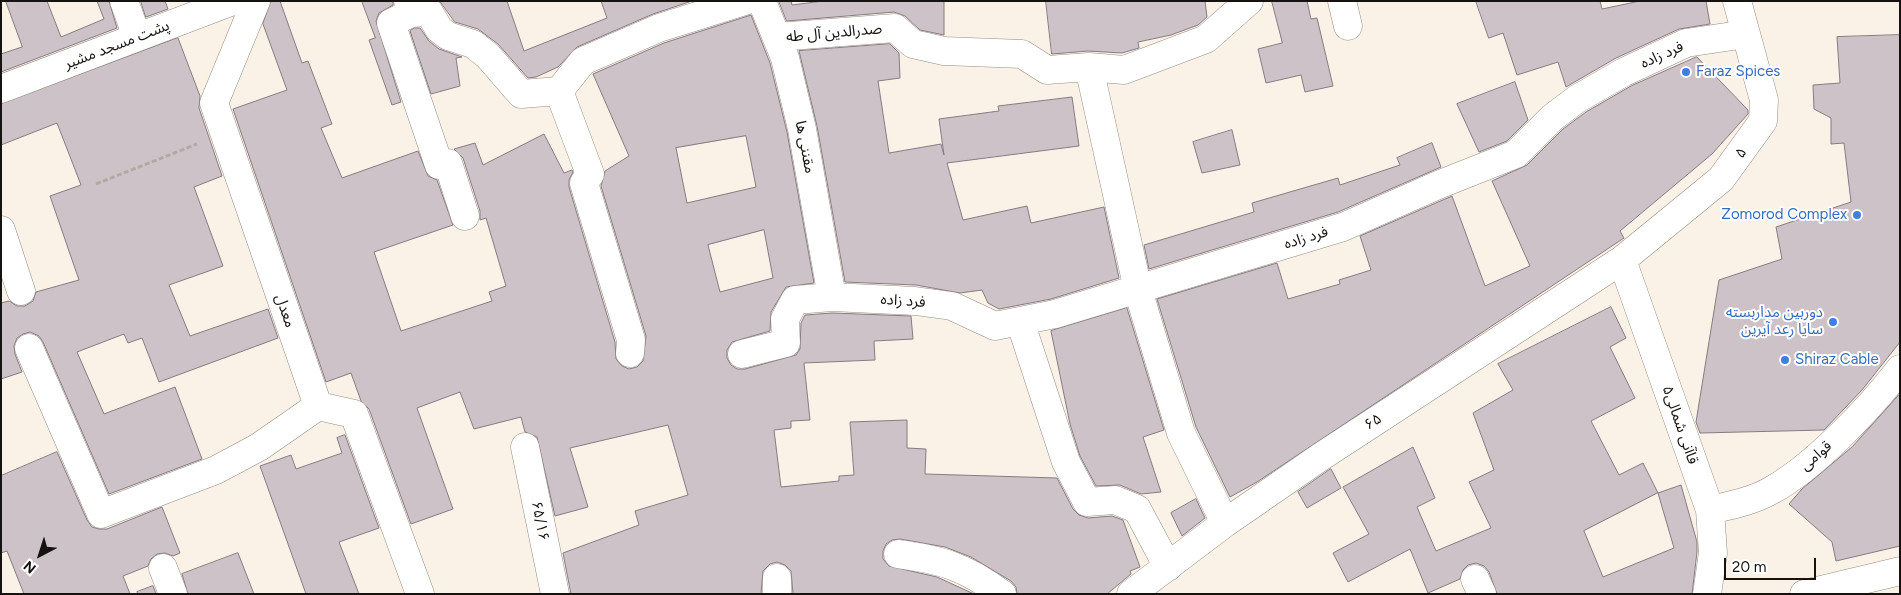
<!DOCTYPE html>
<meta charset="utf-8">
<style>
body{margin:0}
#map{position:relative;width:1901px;height:595px;overflow:hidden;background:#faf1e7;font-family:Figtree,sans-serif}
canvas{display:block}
.frame{position:absolute;inset:0;border:2px solid #15120f;pointer-events:none}
.north{position:absolute;left:15px;top:530px;width:50px;height:50px;-webkit-text-stroke:4px #fff;paint-order:stroke;rotate:220deg;font-size:14px;font-weight:700;line-height:20px;text-align:center;color:#15120f}
.north::after{content:'';display:block;margin:auto;width:18px;height:22px;background:#15120f;clip-path:polygon(50% 0,100% 100%,50% 72%,0 100%)}
.scale{position:absolute;left:1724px;top:558px;width:92px;height:22px;box-sizing:border-box;border:2px solid #15120f;border-top:0;padding-left:6px;font-size:15px;line-height:18px;white-space:nowrap;color:#15120f;-webkit-text-stroke:4px #fff;paint-order:stroke}
</style>
<div id="map">
<canvas width="1901" height="595"></canvas>
<div class="frame"></div>
<div class="north">N</div>
<div class="scale">20 m</div>
</div>
<script>
const ctx = document.querySelector('canvas').getContext('2d');
ctx.lineJoin = 'round';
function paint(path, color) {
  ctx.fillStyle = color;
  ctx.fill(path, 'evenodd');
}
function trace(path, color, width, dash) {
  ctx.strokeStyle = color;
  ctx.lineWidth = width;
  ctx.lineCap = dash ? 'butt' : 'round';
  ctx.setLineDash(dash || []);
  ctx.stroke(path);
}
function write(font, color, halo, rows, align = 'center') {
  ctx.font = font + ' Figtree,"Noto Sans Arabic",sans-serif';
  ctx.lineWidth = 4;
  ctx.setLineDash([]);
  ctx.textBaseline = 'middle';
  ctx.strokeStyle = halo;
  ctx.fillStyle = color;
  for (const [text, x, y, turn = 0] of rows) {
    ctx.save();
    ctx.translate(x, y);
    ctx.rotate((+turn || 0) * Math.PI / 180);
    ctx.textAlign = isNaN(turn) ? turn : align;
    if (halo) ctx.strokeText(text, 0, 0);
    ctx.fillText(text, 0, 0);
    ctx.restore();
  }
}
const building = new Path2D(`
 M6 1H47L61 37 104 19 97 1H109L117 28 1 72V54L22 47Z
 M141 1H165L168 9 146 17Z
 M271 1H280L302 63 308 61 332 124 321 128 342 178 418 151 428 176 437 180 453 225 374 252 401 331 492 301 489 292 506 286 486 218 480 220V211L463 158 454 149 475 143 483 165 544 134 564 173 572 170 573 172 569 180V187L615 342 616 359 622 366 629 369 637 367 643 361 646 336 601 186 605 171 629 156 593 74 664 43 751 15 770 63 787 132 814 283 786 287 771 312 770 331 732 342 727 350V358L731 365 737 369H745L796 355 800 349 801 323 805 315 832 313 911 316 913 339 874 341 875 360 804 363 810 420 791 421V428L774 430 781 487 839 481V476L854 475 850 422 907 420V448L926 449 925 474 1057 478 1073 509 1079 515 1088 518 1112 516 1123 520 1140 567 1130 571 1131 574 1107 594H1017L1016 587 1011 581 971 557 945 547 900 539 892 540 886 544 883 551V559L889 566 937 577 974 594H793L791 571 785 565 777 562 770 564 763 571 761 594H571L563 553 639 525 635 511 688 495 668 425 570 448 588 507 555 516 537 437 525 432 521 417 474 429 460 392 417 408 453 509 411 524 369 409 361 401 351 373 326 382 233 109 287 90 263 24ZM746 136 756 187 687 203 676 148ZM764 230 773 278 720 292 708 245Z
 M362 1H393V5L379 13 376 21 401 102 392 105 369 40 375 38Z
 M440 1H507L524 51 607 18 601 1H692L653 14 577 47 558 67 536 77 528 78 498 44 478 29 455 22Z
 M779 1H791L792 5 823 1H944V35L920 30 905 16 894 12 787 21Z
 M1046 1H1205L1207 17 1198 25 1171 35 1138 42 1139 48 1122 53 1088 51 1052 54Z
 M1272 1H1307L1311 19 1317 18 1333 86 1305 92 1301 75 1266 83 1258 49 1282 43Z
 M1476 1H1600L1602 9 1640 1H1706L1710 24 1679 29 1616 58 1566 87 1558 62 1517 75 1503 33 1489 38Z
 M415 28H420L429 41 439 49 462 57 456 58 460 86 431 94 410 31Z
 M1900 35V342L1862 390 1824 430 1700 433 1696 422 1719 280 1782 259 1776 227 1851 202 1844 143 1831 144V118L1814 109 1813 85 1840 83 1837 37Z
 M178 38 200 96 199 108 222 176 194 187 223 266 169 285 190 336 268 309 278 338 159 382 142 338 128 343 124 334 77 352 104 414 175 387 202 459 109 494 43 342 39 336 30 332 23 334 17 338 14 346 15 354 22 372 1 379V303L9 301 17 306H25L33 301 36 292 79 280 50 196 81 185 57 123 1 145V104Z
 M890 44 899 53 900 78 878 81 889 153 941 144 944 155 939 119 999 111 998 106 1072 97 1079 146 947 163 963 220 1027 206 1031 223 1104 207 1119 278 1051 299 999 309 988 303 982 290 960 293 916 285 845 282 817 126 799 51Z
 M1697 57 1748 110V114L1712 154 1620 231 1624 238 1257 482 1230 497 1196 427 1157 299 1277 263 1288 299 1340 284 1339 280 1371 270 1360 236 1452 196 1485 286 1530 266 1492 181 1527 165 1563 129 1586 112 1631 86Z
 M1515 82 1528 120 1507 141 1479 152 1457 104Z
 M1232 130 1240 165 1202 173 1193 142Z
 M1432 143 1441 167 1338 212 1149 269 1144 245 1254 212 1252 203 1338 178 1340 185 1400 165 1397 158Z
 M1611 307 1626 338 1610 347 1635 398 1591 421 1619 475 1643 463 1658 493 1681 485 1697 542V552L1692 594H1497L1489 572 1484 566 1476 563 1468 565 1463 570 1460 579 1428 593 1410 549 1348 582 1333 553 1369 534 1343 487 1413 447 1435 498 1417 507 1436 551 1491 528 1469 482 1494 470 1473 413 1513 390 1498 364ZM1658 493 1674 548 1603 577 1584 531Z
 M1127 308 1164 430 1143 437 1161 492 1141 494 1120 485 1096 486 1080 456 1070 424 1051 331Z
 M1900 394V546L1836 561 1832 542 1789 504 1802 489 1852 447Z
 M345 435 379 528 339 542 359 594H306L260 466 291 455 296 469 342 453 337 438Z
 M57 452 87 520 92 527 99 529H107L162 507 180 553 173 556 165 553 157 554 151 559 148 566 123 576 130 594H24L7 551 1 553V476Z
 M1331 469 1341 488 1307 508 1298 492Z
 M1196 499 1205 518 1182 536 1171 513Z
 M238 553 254 594H188L182 574Z
 M153 586 156 594H138L137 592Z`);
paint(building, '#cec2c9');
trace(building, '#877b82', 1);
const minor = new Path2D(`
 M124 1 137 37
 M256 1 214 103 318 406
 M408 1 411 13 429 12 439 29 448 36 473 44 488 56 521 94 559 91
 M760 1 763 4 785 58 802 129 832 297
 M1342 1 1348 26
 M411 13 391 23 439 165 448 163 465 216
 M777 37 895 28 913 44 944 51 1022 54 1047 70 1089 67 1124 70 1206 39 1249 1
 M1089 67 1138 290 1181 433 1225 523
 M1 89 233 1
 M1 230 21 291
 M1622 260 1710 510 1713 553 1707 594
 M1020 321 1066 462 1087 502 1115 500 1137 509 1168 567
 M29 348 101 514 216 470 259 447 318 406
 M630 353 631 340 584 183 590 174 559 91 583 61 659 28 745 1
 M742 354 786 343 785 319 795 300 832 297 915 301 952 306 995 326 1055 314 1343 227 1438 185 1516 154 1553 117 1577 99 1624 72 1686 43 1746 34
 M318 406 354 414 420 594
 M525 447 555 594
 M1710 510C1732 505 1753 501 1772 490 1814 467 1871 407 1900 369
 M898 554C943 560 965 567 1002 594
 M163 568 173 594
 M777 578V594
 M1475 579 1482 594
 M1131 594 1225 523 1319 458 1622 260 1721 179 1763 121 1764 100 1737 1
 M1804 594 1900 571`);
trace(minor, '#968e85', 29);
trace(new Path2D(`
 M96 184 197 144`), '#b1aaa2', 3, [5, 2.5]);
trace(minor, '#fff', 28);
for (const [x, y, r, color] of [
 [1686,72,5,"#3f7fe0"],
 [1857,215,5,"#3f7fe0"],
 [1833,322,5,"#3f7fe0"],
 [1785,360,5,"#3f7fe0"]
]) {
  const dot = new Path2D();
  dot.arc(x, y, r, 0, 2 * Math.PI);
  ctx.fillStyle = color;
  ctx.fill(dot);
  trace(dot, '#fff', 2);
}
write('15px', '#15120f', '#fff', [
 ["صدرالدین آل طه",834,33,-5],
 ["پشت مسجد مشیر",117,45,-21],
 ["فرد زاده",1662,55,-24],
 ["مقننی ها",805,147,79],
 ["۵",1741,153,-56],
 ["فرد زاده",1306,238,-17],
 ["فرد زاده",903,301,4],
 ["معدل",285,311,71],
 ["۶۵",1373,422,-33],
 ["قاآنی شمالی۵",1680,425,71],
 ["قوامی",1816,456,-41],
 ["۶۵/۱۶",540,521,79]
]);
write('15px', '#366cbe', '#fff', [
 ["Faraz Spices",1696,72],
 ["Zomorod Complex",1847,215,"right"],
 ["دوربین مداربسته",1823,313,"right"],
 ["سایا رعد آیرین",1823,330,"right"],
 ["Shiraz Cable",1795,360]
], 'left');
</script>
